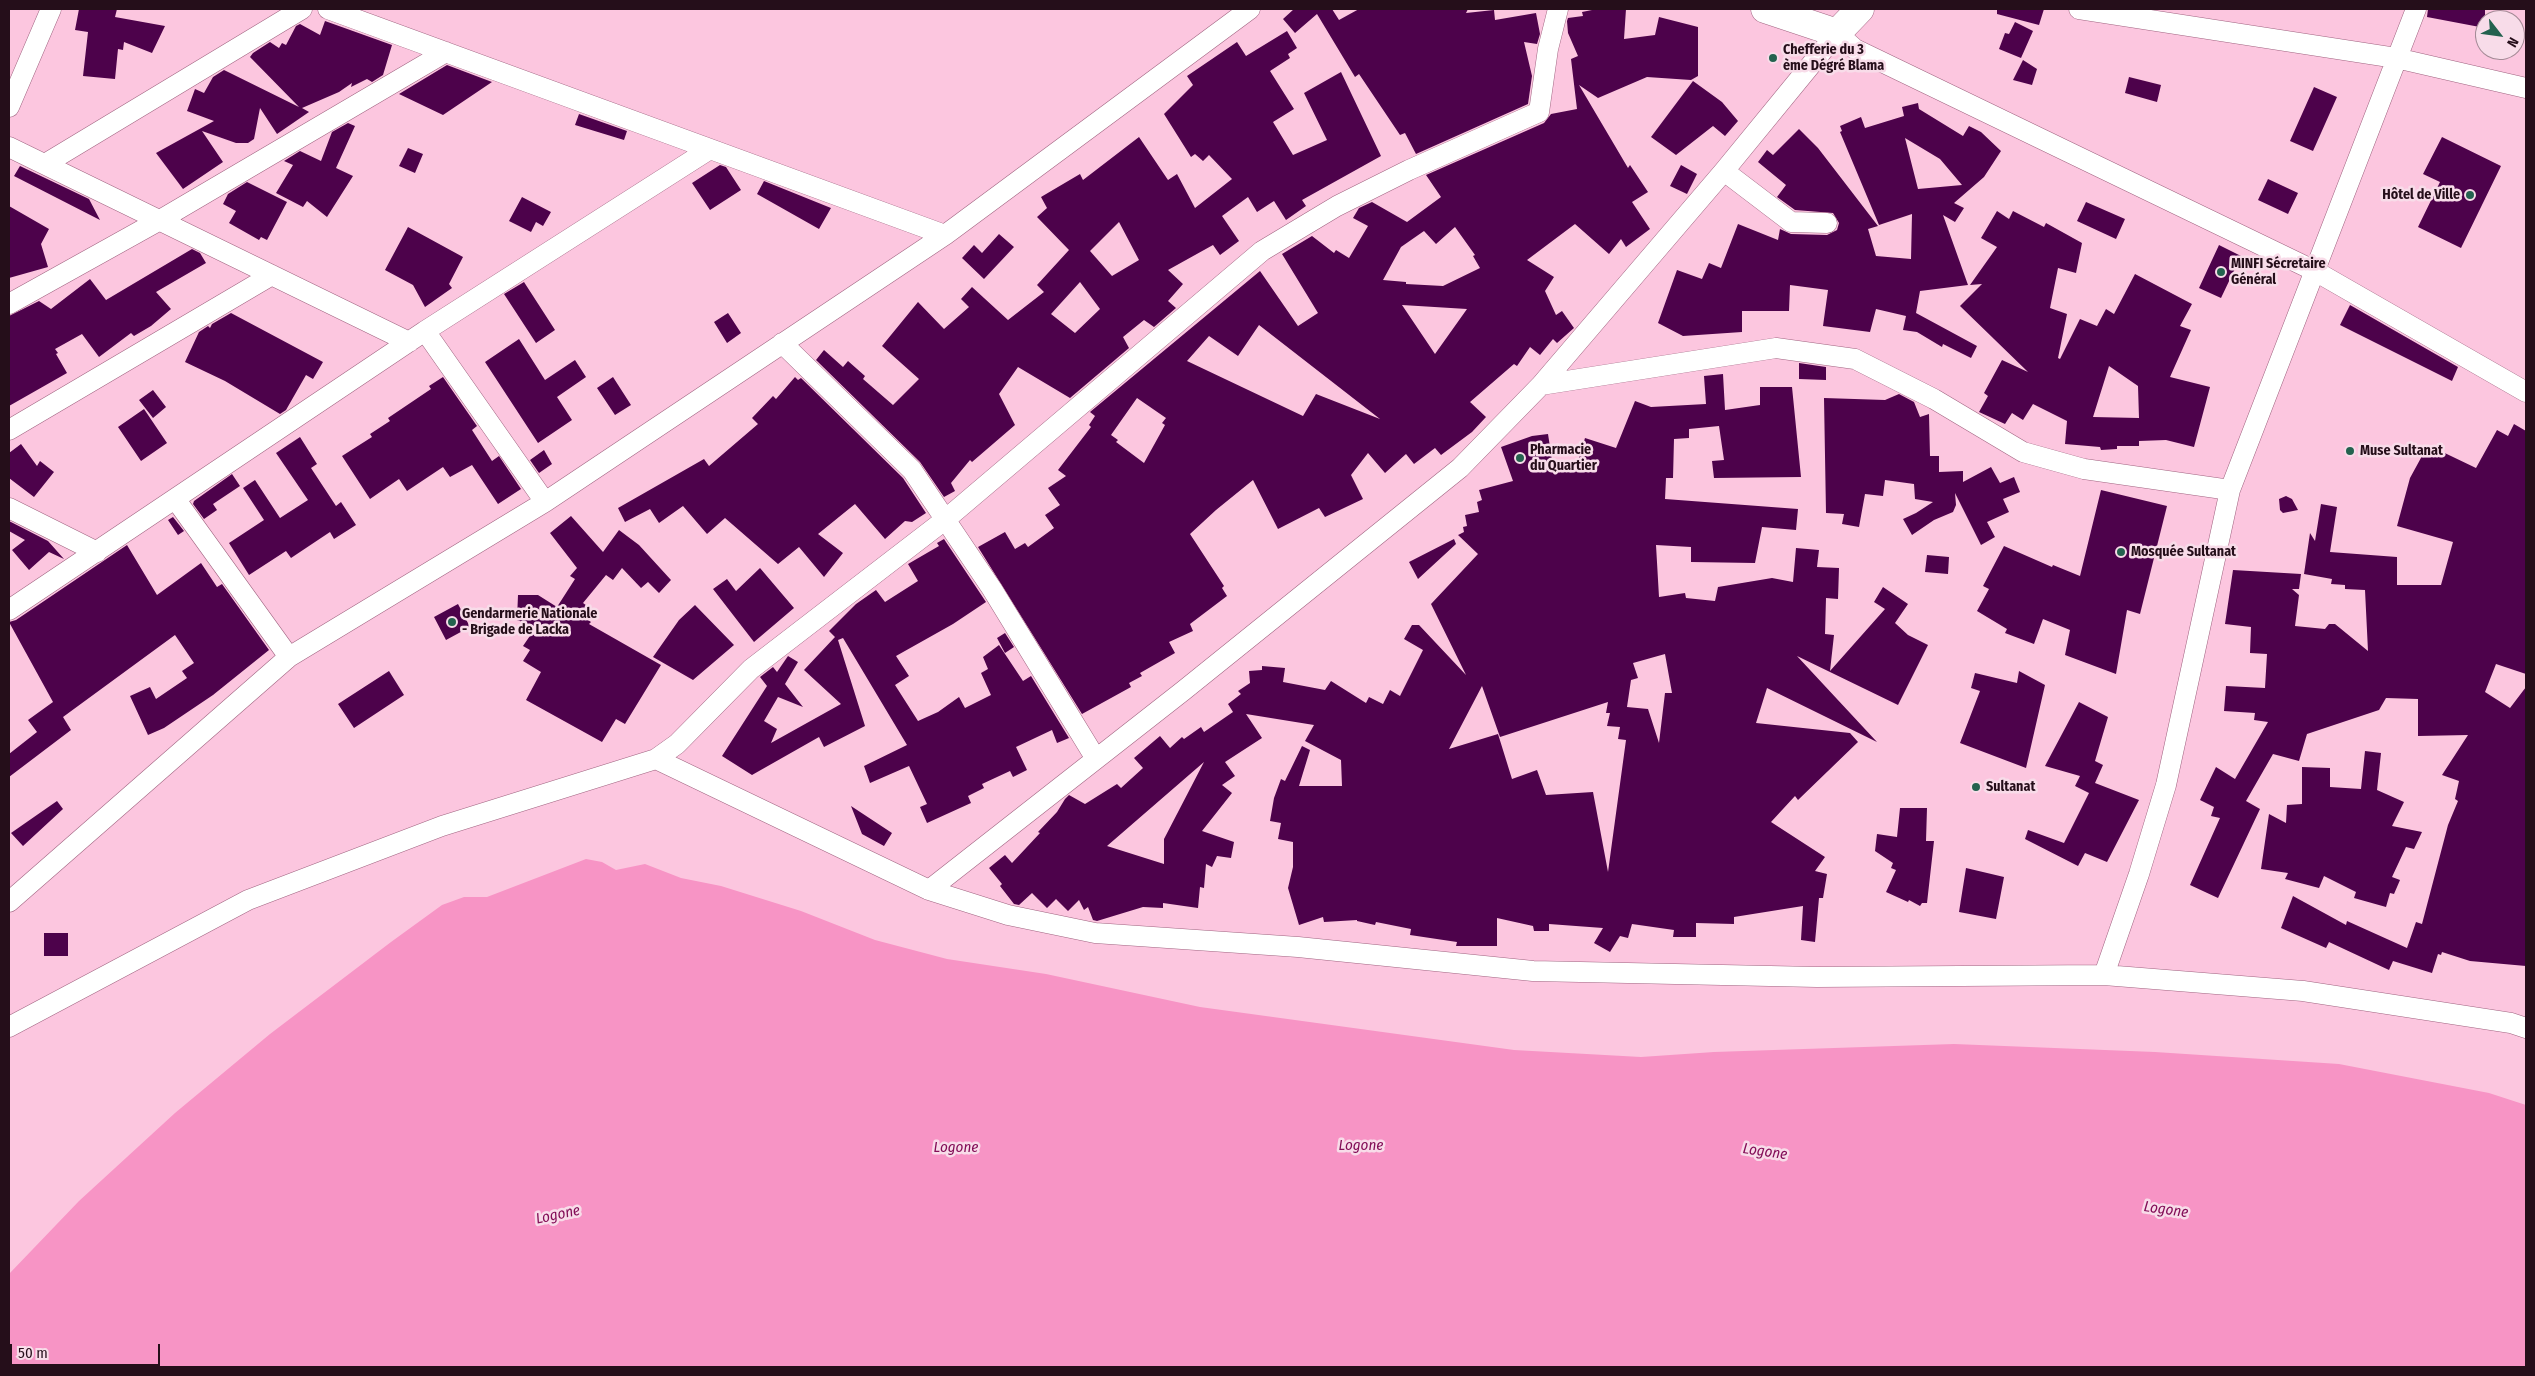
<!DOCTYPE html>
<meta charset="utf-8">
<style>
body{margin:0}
#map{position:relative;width:2535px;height:1376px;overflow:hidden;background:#fcc6df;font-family:"Fira Sans Condensed",sans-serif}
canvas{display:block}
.frame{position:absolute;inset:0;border:10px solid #250e1a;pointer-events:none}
.north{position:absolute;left:2475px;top:10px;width:50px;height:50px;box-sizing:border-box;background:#f8dce9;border:1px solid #a48a96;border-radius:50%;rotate:120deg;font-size:14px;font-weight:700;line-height:20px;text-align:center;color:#250e1a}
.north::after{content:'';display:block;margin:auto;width:18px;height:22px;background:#24624f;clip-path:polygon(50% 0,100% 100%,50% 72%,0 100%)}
.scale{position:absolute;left:10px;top:1344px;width:150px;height:22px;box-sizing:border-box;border:2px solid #250e1a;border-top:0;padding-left:6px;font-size:15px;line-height:18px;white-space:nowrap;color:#250e1a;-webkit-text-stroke:4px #f8dce9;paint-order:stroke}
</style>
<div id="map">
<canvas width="2535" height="1376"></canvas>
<div class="frame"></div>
<div class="north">N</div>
<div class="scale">50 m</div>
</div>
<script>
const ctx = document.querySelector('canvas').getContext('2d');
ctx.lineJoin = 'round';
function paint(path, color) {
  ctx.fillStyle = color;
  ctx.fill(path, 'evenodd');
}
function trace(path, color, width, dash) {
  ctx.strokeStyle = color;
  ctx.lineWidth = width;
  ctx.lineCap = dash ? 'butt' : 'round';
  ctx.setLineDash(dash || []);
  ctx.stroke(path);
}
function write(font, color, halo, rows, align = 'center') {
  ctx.font = font + ' "Fira Sans Condensed",sans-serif';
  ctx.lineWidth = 5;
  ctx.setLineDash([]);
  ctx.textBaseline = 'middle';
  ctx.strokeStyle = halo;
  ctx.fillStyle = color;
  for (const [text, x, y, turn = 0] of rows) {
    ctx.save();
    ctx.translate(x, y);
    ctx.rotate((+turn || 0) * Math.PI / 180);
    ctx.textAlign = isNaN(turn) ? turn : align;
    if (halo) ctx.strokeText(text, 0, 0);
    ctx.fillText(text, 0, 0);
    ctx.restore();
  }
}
paint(new Path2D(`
 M586 859 602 862 616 870 645 864 681 878 721 886 801 911 875 940 947 959 1046 974 1200 1007 1514 1050 1641 1057 1714 1052 1954 1044 2155 1052 2339 1064 2489 1093 2526 1105V1367H9V1274L79 1201 175 1113 270 1034 391 942 442 905 464 897H487Z`), '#f794c5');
paint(new Path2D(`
 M79 9H117L115 17 165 26 152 53 124 42 123 50 118 49 115 79 83 76 88 32 75 30Z
 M1294 9H1332L1339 20 1359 9H1468L1466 13 1494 10 1495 20 1536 13 1540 34 1537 44 1524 42 1532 76 1528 104 1416 154 1405 133 1400 135 1359 74 1355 77 1317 14 1295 33 1283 19Z
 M1597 9H1626L1624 39 1655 35 1659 17 1698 27V76L1691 80 1647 77 1598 98 1579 85 1628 168 1630 165 1648 192 1632 202 1650 229 1626 247 1621 239 1609 254 1575 224 1527 260 1554 277 1545 291 1556 315 1562 311 1574 328 1557 343 1553 339 1540 355 1530 347 1517 366 1514 364 1470 402 1486 417 1472 432 1441 455 1435 448 1414 464 1406 454 1385 473 1368 453 1351 475 1363 499 1325 517 1319 508 1278 529 1253 480 1216 510 1190 534 1224 586 1222 588 1227 596 1190 624 1193 631 1169 642 1175 653 1140 673 1142 676 1129 683 1131 687 1082 714 978 547 1005 532 1015 549 1025 543 1028 547 1054 528 1045 515 1060 505 1048 488 1066 476 1058 470 1091 427 1089 425 1095 416 1090 412 1260 271 1298 326 1318 313 1282 254 1312 236 1334 253 1336 250 1349 258 1368 226 1353 218 1359 208 1372 202 1407 222 1441 197 1426 175 1544 123 1551 114 1577 109 1571 59 1578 56 1568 33 1567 21 1568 18 1583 16 1582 12ZM1455 227 1475 255 1473 256 1480 268 1443 286 1406 284V282L1383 280 1401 247 1424 231 1436 244ZM1402 305 1467 309 1435 354ZM1259 325 1380 419 1316 394 1303 416 1187 361 1209 336 1238 356ZM1137 398 1166 418 1162 423 1165 425 1144 463 1116 442 1118 440 1111 435Z
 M1997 9H2044L2039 25 1997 14Z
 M2428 9H2485V28L2427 17Z
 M325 21 392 45 383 75 372 82 367 79 351 87 352 83 339 92 302 108 309 112 277 134 260 108 254 139 248 143H236L202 131 223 162 183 189 156 153 214 121 187 111 195 89 204 93 213 77 224 70 299 107 250 57 253 53 270 42 279 48 282 43 286 45 296 26 300 24 320 35Z
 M2015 22 2033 31 2021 58 1999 49 2005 33 2009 34Z
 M1287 31 1297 48 1288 54 1290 58 1270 71 1294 109 1273 122 1293 155 1327 140 1304 93 1341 72 1381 156 1302 200 1306 206 1286 220 1274 201 1257 212 1248 197 1222 216 1239 241 1220 255 1213 245 1168 270 1183 284 1168 301 1176 308 1154 327 1144 320 1123 337 1129 348 1070 398 1018 367 999 394 1015 425 972 462 970 460 951 483 955 491 944 497 920 462 816 360 824 350 843 367 848 361 865 376 863 379 893 405 919 379 882 346 918 302 944 329 969 307 961 299 972 287 1008 320 1044 292 1037 285 1069 250 1037 217 1047 208 1041 197 1080 174 1083 180 1139 137 1168 180 1177 174 1195 208 1232 179 1209 155 1203 161 1195 154 1191 157 1164 114 1193 85 1187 76 1237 42 1246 56ZM1119 222 1139 260 1112 276 1090 251ZM1080 282 1100 309 1075 333 1051 314Z
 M2023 60 2037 69 2032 85 2013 80Z
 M447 65 492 82 443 115 399 94Z
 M2129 77 2161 85 2157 102 2125 93Z
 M1693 81 1722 102 1738 121 1725 136 1713 126 1676 155 1651 137Z
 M2314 87 2337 97 2313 151 2290 141Z
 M1918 103 1919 109 1963 136 1969 126 1981 132 2001 151 1984 177 1954 203 1964 208 1955 222 1943 215 1968 285 1920 291 1916 313 1977 346 1971 358 1943 344 1942 347 1917 332 1903 330 1906 316 1876 309 1870 332 1823 326 1828 290 1790 285 1789 311H1742V332L1683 336 1658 323 1677 270 1702 279 1709 263 1721 268 1738 224 1778 240 1780 229 1791 234 1827 235 1837 230 1839 223 1833 213 1795 210 1777 197 1786 185 1758 162 1767 150 1773 155 1799 129 1818 148 1878 226 1868 229 1876 256 1911 259 1912 214 1879 225 1840 132 1842 131 1840 126 1861 117 1865 128 1904 116 1902 107ZM1905 138 1940 159 1962 185 1918 189Z
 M579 114 627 131 624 140 575 125Z
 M348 123 355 126 336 168 353 176 327 217 307 201 303 207 276 193 293 165 284 161 300 151 321 161 332 132Z
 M2442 137 2501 166 2461 248 2418 227 2440 182 2423 174Z
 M408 148 423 154 415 173 399 166Z
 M720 165 726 167 741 190 710 210 692 183Z
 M1681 165 1697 174 1687 194 1670 186Z
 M20 166 89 199 100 220 14 176Z
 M2268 179 2298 193 2288 214 2258 200Z
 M764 181 831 208 819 229 757 194Z
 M247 182 287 202 267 240 261 237 259 240 229 223 236 211 223 204 228 194Z
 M522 197 551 212 543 226 536 222 531 232 509 221Z
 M2086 202 2125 219 2116 239 2077 221Z
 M9 206 49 229 41 244 48 267 9 278Z
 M1997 211 2009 219 2013 211 2044 227 2046 223 2082 243 2076 273 2058 268 2050 308 2067 314 2058 358 2060 359 2080 319 2097 326 2106 309 2114 314 2135 274 2192 304 2180 326 2191 330 2170 377 2210 387 2194 447 2166 440 2139 441V446H2117V449L2101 450 2100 447 2065 444 2067 421 2033 404 2023 420 2012 413 2005 424 1979 412 1988 396 1984 393 2002 360 2028 372 1960 306 1982 284 1970 285 1997 247 1981 238ZM2109 366 2138 386 2139 418 2093 417Z
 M408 227 463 257 449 284 452 288 425 307 413 285 385 270Z
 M999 234 1014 247 984 279 962 258 974 245 982 253Z
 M2219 245 2241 256 2221 298 2199 288Z
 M192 249 200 253 206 263 156 292 171 309 151 326 134 336 131 333 99 357 82 334 55 349 58 353 56 354 67 373 9 406V316L39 301 51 309 90 279 106 300Z
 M524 282 555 330 536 343 504 294Z
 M2350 305 2458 367 2452 381 2340 325Z
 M231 313 323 362 313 379 306 375 286 410 280 414 225 381 185 362 199 332 208 326 210 328 212 324Z
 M728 313 741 333 727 343 714 322Z
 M519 339 545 380 575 360 586 377 557 397 572 420 538 443 485 362Z
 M1799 363 1826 367V380L1799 379Z
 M1723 374 1725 410 1760 405V387H1792L1801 477 1714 478 1712 461 1724 460 1719 426 1689 429V438L1674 439 1673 478H1666L1665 499 1798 509 1796 530 1762 527 1755 563 1691 562V547L1656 545 1659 597 1685 593 1686 598 1715 601 1718 587 1772 578 1793 582 1796 548 1819 550 1817 567 1839 568 1838 599 1826 598 1825 634 1834 635 1830 671 1885 609 1874 602 1883 587 1908 604 1895 623 1908 635 1928 645 1898 705 1797 656 1877 742 1767 688 1756 723 1850 733 1858 742 1798 800 1795 796 1771 822 1825 857 1815 871 1827 874 1823 898H1819L1815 942 1801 940 1803 906 1734 917V924L1696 923V937H1673L1674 930 1632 924 1628 938 1620 936 1610 952 1594 943 1603 928 1549 924V931H1534L1533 926 1497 918V946H1456L1457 942 1410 935 1411 929 1376 922 1375 925 1357 921V920L1324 922 1323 917 1299 925 1288 888 1293 867V842L1278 839 1281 823 1270 821 1274 798 1281 779 1285 781 1302 746 1310 750 1299 786H1342L1341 760 1305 741 1314 725 1246 714 1262 738 1225 762 1235 776 1222 785 1232 793 1202 831 1234 842 1231 858 1217 856 1212 867 1206 864 1204 888 1200 887 1198 908 1163 903V908L1143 907 1097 921 1093 920 1088 907 1084 910 1079 900 1068 911 1056 899 1047 908 1032 893 1019 905 1014 904 1000 886 1002 884 989 868 1005 855 1012 863 1040 833 1038 832 1057 812 1065 799 1069 795 1085 804 1117 784 1121 788 1143 768 1134 758 1160 736 1170 748 1182 737 1184 739 1201 727 1204 732 1233 712 1228 704 1241 694 1238 691 1250 683 1249 671 1262 670V666L1285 668 1283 682 1325 690 1331 681 1366 703 1369 697 1383 704 1390 690 1400 696 1423 650 1404 639 1412 625H1419L1466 675 1431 604 1478 554 1458 535 1464 532 1463 527 1467 526 1465 515 1479 512 1477 502 1482 500 1479 490 1513 481 1501 447 1532 436 1548 434 1552 460 1578 461 1585 438 1616 448 1635 401 1651 407 1706 404 1704 376ZM1665 654 1672 693H1665L1659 743 1648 709 1627 707 1631 680 1638 678 1633 663ZM1482 686 1500 737 1608 702 1606 713H1610L1607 726 1620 727 1618 739 1626 740 1608 872 1593 792 1546 795 1537 770 1512 779 1498 734 1449 749ZM1204 762 1164 839V864L1107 846Z
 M443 377 477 426 472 430 492 461 499 456 521 489 498 504 472 465 450 477 443 467 407 491 399 479 370 499 342 456 372 437 370 434 390 421 388 418 431 389 429 386Z
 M613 377 631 405 615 415 597 388Z
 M795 377 798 380 801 378 903 478 926 513 912 522 905 521 885 539 855 504 818 534 843 553 824 577 799 547 778 564 725 518 707 534 683 506 659 523 650 509 625 522 618 508 704 459 709 466 758 424 752 418 773 396 776 399Z
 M153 390 166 407 153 418 139 400Z
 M1899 394 1914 402 1920 417 1929 414 1930 456H1939V472L1963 471V482L1991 467 2000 483 2014 477 2020 492 2003 499 2009 512 1987 522 1995 537 1981 545 1955 493 1956 505 1953 512 1934 520 1912 535 1903 519 1916 513 1933 502 1915 499 1914 484 1885 480 1883 496 1865 494 1859 527 1842 524 1844 514 1826 513 1824 398 1885 400Z
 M144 409 167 443 141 461 118 427Z
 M2514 424 2526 431V674L2496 664 2485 692 2510 708 2526 687V966L2470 961 2442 952 2441 955 2438 954 2432 973 2393 961 2389 970 2329 942 2326 948 2281 928 2293 896 2346 925 2347 921 2407 948 2416 922 2422 924 2448 825 2458 801 2455 799 2459 781 2442 775 2468 735 2418 736V699L2386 698 2379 710 2307 734 2299 761 2273 754 2246 801 2260 809 2218 898 2190 885 2220 818 2211 816 2214 807 2200 800 2216 767 2235 779 2268 722 2254 720 2255 713 2224 711 2226 686 2265 688 2267 654 2250 653 2251 627 2225 624 2233 570 2301 574 2299 589H2292L2299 595 2295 626 2325 629 2329 624H2335L2368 651 2365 590 2345 589V585L2331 584 2332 579 2304 574 2310 533 2315 541 2321 504 2337 507 2330 552 2397 557V585H2441L2453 542 2397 526 2410 478 2428 445 2476 468 2497 430 2508 436Z
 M300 437 317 464 311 468 336 506 341 502 356 525 334 539 330 532 291 558 286 551 249 575 229 543 264 520 243 488 255 480 280 518 308 500 276 453Z
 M21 444 37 466 40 461 54 472 34 497 9 478V453Z
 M544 450 552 464 539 473 530 460Z
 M232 474 240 486 213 504 217 510 204 519 193 504 194 501Z
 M2101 490 2167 506 2140 614 2127 610 2116 674 2065 655 2070 630 2043 619 2034 644 2005 633 2007 629 1977 611 1989 589 1983 586 2004 546 2052 567 2053 565 2080 576Z
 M2286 496 2292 499 2298 510 2283 513 2280 510 2279 499Z
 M571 516 603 552 619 530 639 545 671 580 659 593 648 582 641 588 622 568 613 580 606 575 583 603 594 611 588 620 591 622 589 624 661 665 625 724 616 719 602 742 526 700 541 672 523 661 530 650 523 646 536 627 517 620 518 595H538L557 607 575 579 570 576 577 568 550 533Z
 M173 517 184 531 178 535 168 520Z
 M9 521 48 541 64 559 49 552 29 570 12 550 25 540 9 531Z
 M944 539 986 602 953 624 896 656 909 676 895 685 918 721 938 712 959 697 965 708 991 695 981 673 988 669 983 657 999 645 1023 681 1031 676 1069 738 1057 743 1052 730 1016 747 1027 770 1013 777 1010 771 982 784 984 788 968 796 971 803 927 823 920 807 927 804 909 766 870 783 864 766 907 745 843 638 838 640 865 726 824 747 819 737 752 775 722 756 767 686 760 677 773 667 777 672 788 656 798 662 785 684 803 707 778 697 764 721 777 729 771 743 841 704 804 670 835 637 829 631 856 604 876 590 885 602 918 581 908 564 939 546 937 543Z
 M1454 539 1456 544 1418 579 1409 562Z
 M127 545 157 595 201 563 217 587 222 584 269 650 213 695 164 728 148 735 130 696 150 687 156 699 187 678 182 671 194 663 175 635 63 717 71 730 9 777V754L37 732 28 720 53 702 9 622 16 620Z
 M1927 555 1949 557 1948 574 1925 572Z
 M760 568 794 608 754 642 713 589 727 579 736 591Z
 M458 604 470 627 446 640 434 617Z
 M695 605 734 645 693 680 653 657 679 620Z
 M1005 633 1014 647 1005 653 997 638Z
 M389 671 404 695 354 728 338 704Z
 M2019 671 2045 685 2026 768 1960 743 1980 691 1971 688 1975 673 2017 683Z
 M2079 702 2108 717 2095 761 2103 765 2095 783 2139 800 2107 862 2085 853 2078 866 2025 839 2028 830 2064 843 2089 793 2075 786 2080 776 2045 766Z
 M2365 751 2381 753 2377 790 2404 802 2392 826 2422 832 2414 849 2406 847 2392 877 2400 880 2394 894 2390 893 2386 907 2354 898 2356 892 2324 876 2319 888 2285 879 2288 873 2261 869 2269 814 2286 823 2287 805 2302 804V767L2330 768V787L2361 789Z
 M57 801 63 809 23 846 11 833Z
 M851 806 892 833 884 846 862 834Z
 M1900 808H1927L1926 841H1934L1927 903H1922L1920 906 1909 900 1908 902 1886 892 1896 870 1891 868 1893 863 1875 851 1877 834 1897 837Z
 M1966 868 2004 877 1996 919 1959 912Z
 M44 933H68V956H44Z`), '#4d024b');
const minor = new Path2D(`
 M328 9 945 235
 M2079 9 2396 58 2526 88
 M9 107 51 9
 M9 147 409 342
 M45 164 302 9
 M1724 171 1791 222 1827 223
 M9 304 160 220 446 52
 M425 331 545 502
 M782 343 912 470 992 589 1096 759
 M1541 385 1776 348 1855 359 1934 399 2023 452 2084 469 2230 490
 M9 430 272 275
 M176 500 289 657
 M9 508 97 552
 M9 610 425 331 710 149
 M656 759 677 744 751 669 946 519 1262 251 1337 206 1409 170 1539 112 1548 49 1558 9
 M929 890 1183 691 1460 468 1541 385 1724 171 1837 33 1855 49 2315 271 2526 392
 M9 902 289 657 545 502 945 235 1250 9
 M2104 975 2139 874 2166 785 2230 490 2416 9
 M9 1027 248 900 442 826 656 759 929 890 1008 915 1095 933 1298 947 1533 971 1817 977 2104 975 2303 991 2511 1023 2526 1028`);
const trunk = new Path2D(`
 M1765 9 1837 33 1860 9`);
trace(minor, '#a06481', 21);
trace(trunk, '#a06481', 29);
trace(minor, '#fff', 20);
trace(trunk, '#fff', 28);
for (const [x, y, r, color] of [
 [1773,58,5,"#24624f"],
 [2470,195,5,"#24624f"],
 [2221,272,5,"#24624f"],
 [2350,451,5,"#24624f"],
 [1520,458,5,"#24624f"],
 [2121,552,5,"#24624f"],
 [452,622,5,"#24624f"],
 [1976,787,5,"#24624f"]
]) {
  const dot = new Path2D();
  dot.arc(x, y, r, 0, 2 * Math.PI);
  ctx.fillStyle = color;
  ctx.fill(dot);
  trace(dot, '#f8dce9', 2);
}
write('bold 14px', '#250e1a', '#f8dce9', [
 ["Chefferie du 3",1783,50],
 ["ème Dégré Blama",1783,66],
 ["Hôtel de Ville",2460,195,"right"],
 ["MINFI Sécretaire",2231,264],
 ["Général",2231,280],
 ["Pharmacie",1530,450],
 ["du Quartier",1530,466],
 ["Muse Sultanat",2360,451],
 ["Mosquée Sultanat",2131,552],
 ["Gendarmerie Nationale",462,614],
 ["- Brigade de Lacka",462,630],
 ["Sultanat",1986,787]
], 'left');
write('italic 15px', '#830d57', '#f8dce9', [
 ["Logone",1361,1146],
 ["Logone",956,1148],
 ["Logone",1765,1152,8],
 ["Logone",2166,1210,8],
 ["Logone",558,1215,-12]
]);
</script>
